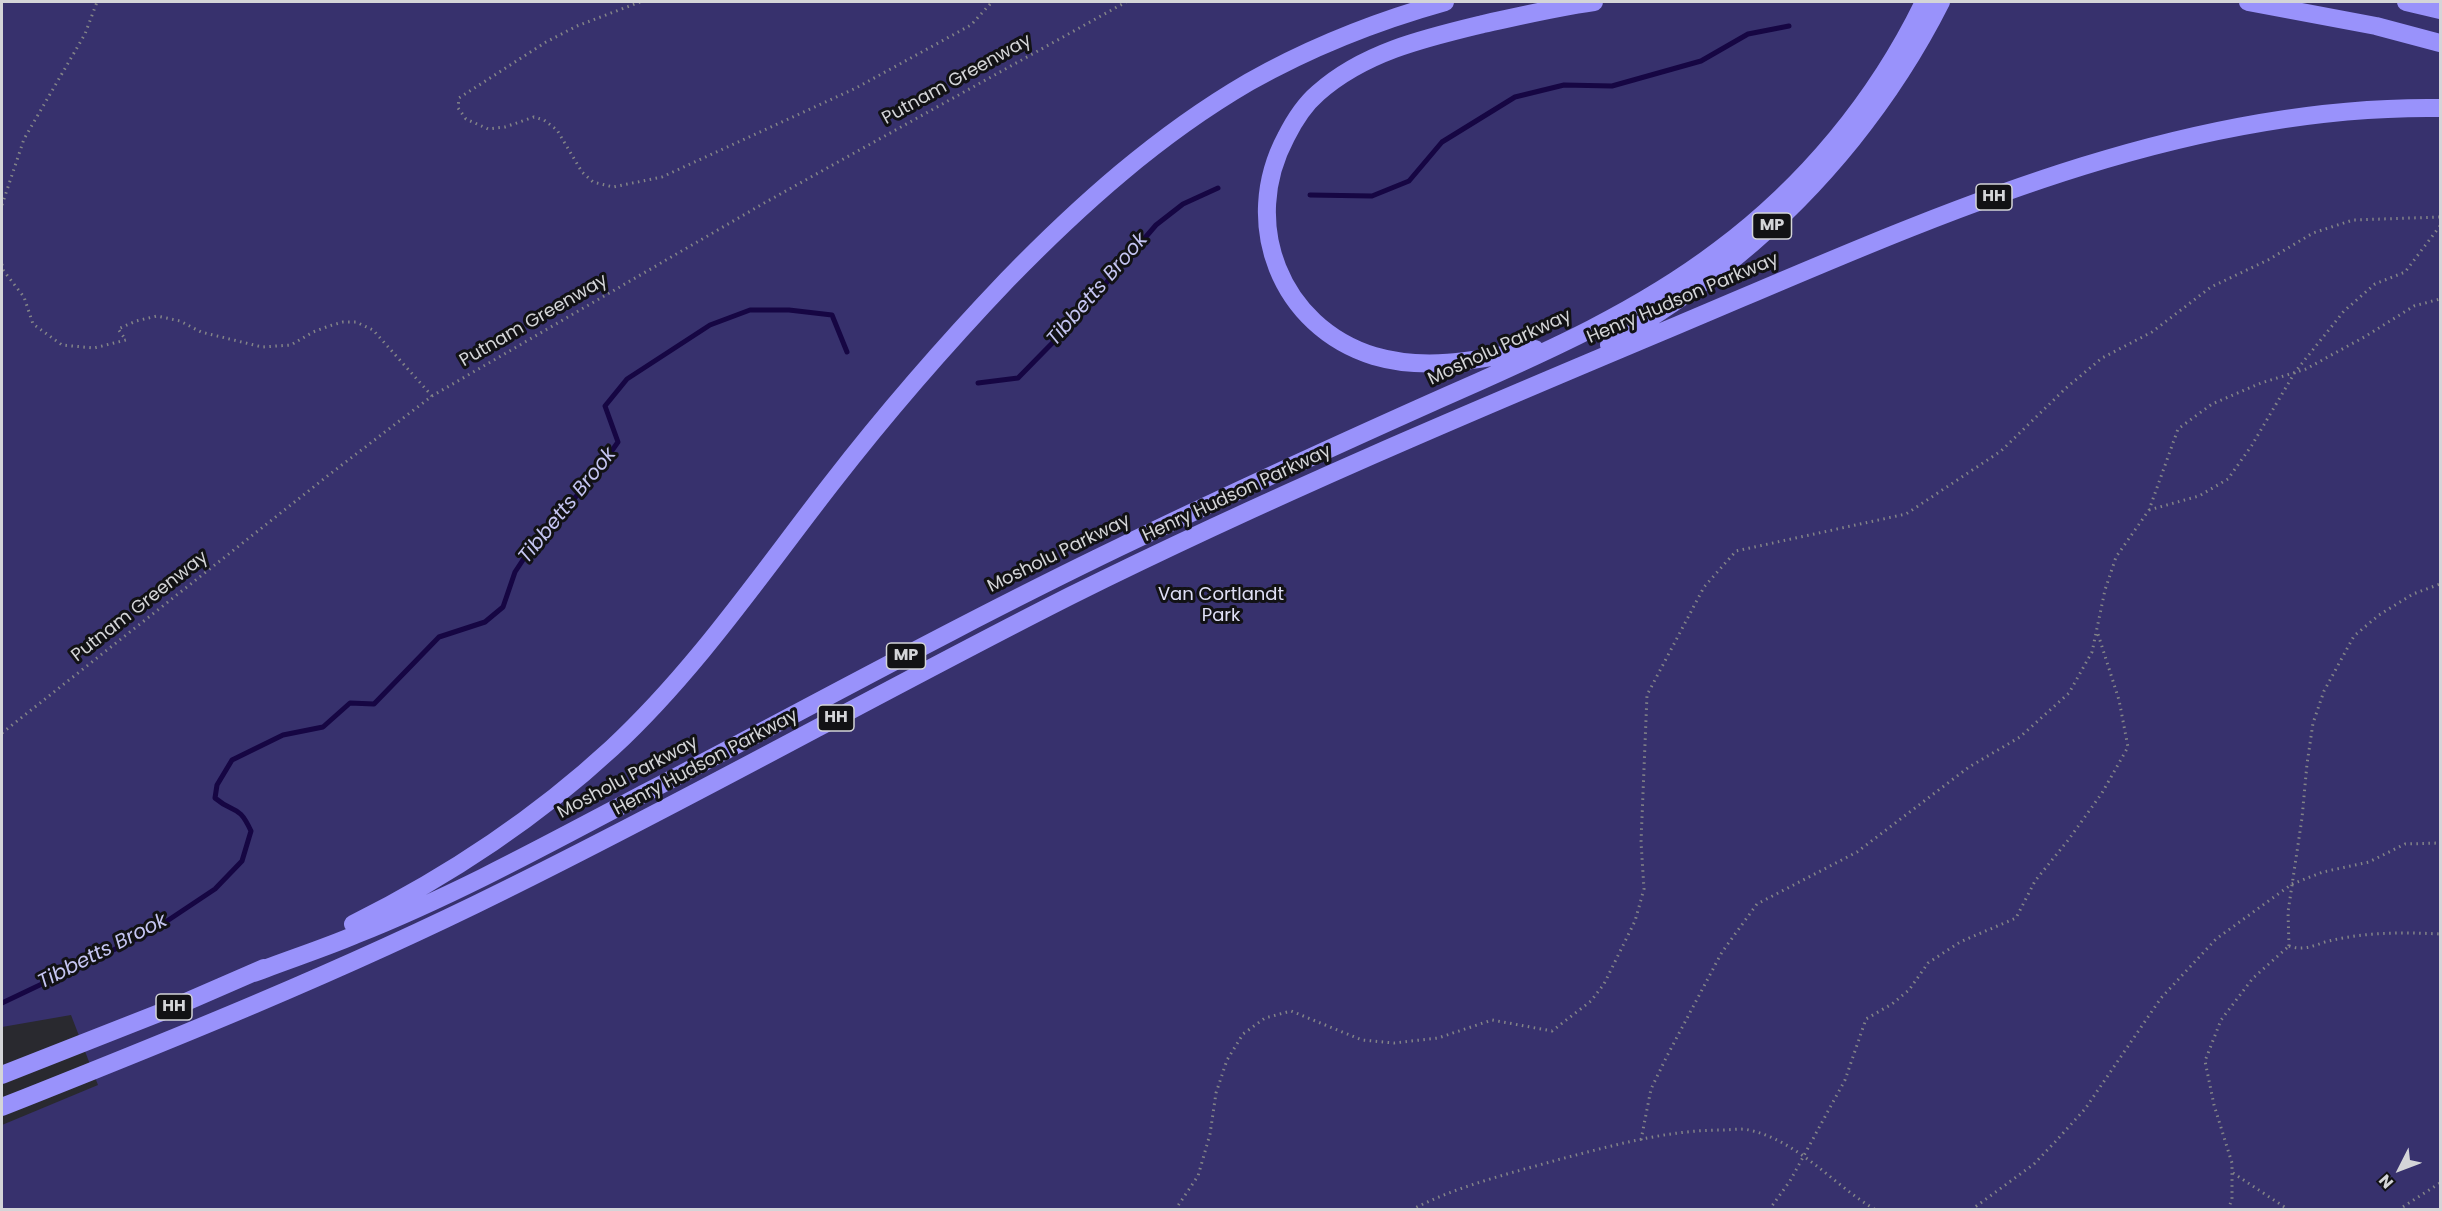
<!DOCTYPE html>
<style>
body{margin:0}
#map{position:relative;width:2442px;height:1211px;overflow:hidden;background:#29292f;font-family:Poppins,sans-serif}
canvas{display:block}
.frame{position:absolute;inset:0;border:3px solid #d4d5d8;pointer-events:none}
.north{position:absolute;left:2370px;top:1139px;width:60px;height:60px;-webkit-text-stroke:4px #121215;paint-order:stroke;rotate:228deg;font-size:16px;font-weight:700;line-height:24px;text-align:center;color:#d4d5d8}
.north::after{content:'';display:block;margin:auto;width:21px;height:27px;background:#d4d5d8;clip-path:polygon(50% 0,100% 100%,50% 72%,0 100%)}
</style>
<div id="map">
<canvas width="2442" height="1211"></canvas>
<div class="frame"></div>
<div class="north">N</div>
</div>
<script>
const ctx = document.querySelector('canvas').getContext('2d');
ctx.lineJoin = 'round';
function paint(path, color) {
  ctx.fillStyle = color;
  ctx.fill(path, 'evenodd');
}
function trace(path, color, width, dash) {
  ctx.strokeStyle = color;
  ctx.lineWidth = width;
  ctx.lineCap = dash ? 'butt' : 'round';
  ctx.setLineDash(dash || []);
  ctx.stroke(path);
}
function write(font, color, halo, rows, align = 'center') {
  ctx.font = font + ' Poppins,sans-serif';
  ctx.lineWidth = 6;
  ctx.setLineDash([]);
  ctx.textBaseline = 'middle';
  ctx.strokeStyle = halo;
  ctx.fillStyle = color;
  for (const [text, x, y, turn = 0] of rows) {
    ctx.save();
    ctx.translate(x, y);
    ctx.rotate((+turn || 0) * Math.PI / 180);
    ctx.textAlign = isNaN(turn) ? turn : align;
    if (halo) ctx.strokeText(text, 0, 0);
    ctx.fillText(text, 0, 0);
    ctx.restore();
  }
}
paint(new Path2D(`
 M2 2H2440V1209H2V1125L98 1085 71 1015 2 1027Z`), '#37316d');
trace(new Path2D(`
 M1310 195 1372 196 1409 181 1442 142 1515 97 1564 85 1612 86 1701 61 1748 34 1789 26
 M978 383 1018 378 1070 325 1156 225 1183 204 1218 188
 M2 1003 149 933 215 889 242 861 251 831C238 803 235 815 215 798L217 785 232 760 283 735 323 727 350 703 374 704 439 637 485 622 503 607 515 572 540 534 589 483 618 442 605 406 627 379 710 325 750 310H789L832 315 847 352`), '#160643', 5);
trace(new Path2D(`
 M640 2 577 26 546 42 459 98 458 108 466 119 488 129 505 127 534 117 544 120 557 130 582 172 593 182 613 187 662 177 856 88 971 25 992 2
 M2 205 24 139 85 34 97 2
 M2 264 3 270 24 297 33 324 62 345 94 348 126 340 118 329 136 321 157 316 180 321 201 332 262 347 291 345 313 332 329 326 343 322H356L373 330 432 396
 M2149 510 2199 496 2228 479 2252 445 2295 372 2344 311 2375 284 2405 272 2440 226
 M2 733 330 474 432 396 766 202 1126 2
 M2289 946 2288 912 2302 818 2307 764 2313 723 2324 691 2354 636 2379 615 2413 594 2440 584
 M2289 946C2302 951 2313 946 2325 942 2363 932 2401 932 2440 934
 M1641 1140 1651 1089 1667 1056 1722 952 1757 904 1857 852 1969 767 2020 737 2069 693 2092 652 2105 590 2116 557 2149 510 2178 429 2212 404 2261 383 2306 369 2366 336 2414 306 2440 299
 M2233 1173 2289 1210
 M1175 1210 1198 1176 1210 1134 1216 1093 1227 1060 1243 1034 1265 1018 1291 1011 1362 1040 1394 1043 1438 1038 1492 1020 1552 1031 1591 1001 1604 984 1635 921 1644 889 1641 842 1647 695 1704 587 1736 551 1906 514 2001 451 2066 388 2102 358 2152 332 2211 287 2268 260 2313 233 2353 220 2440 217
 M1411 1210C1457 1186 1508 1174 1557 1160 1611 1146 1666 1130 1722 1130 1731 1130 1741 1128 1749 1130 1799 1141 1833 1185 1876 1210
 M1769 1210 1790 1181 1845 1080 1866 1019 1892 1004 1909 990 1928 963 1960 942 2016 918 2035 881 2069 839 2102 793 2128 747 2119 700 2097 631
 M1971 1210 2034 1164 2055 1142 2085 1109 2161 998 2216 939 2292 884 2323 872 2369 862 2405 844 2440 843
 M2228 1210 2232 1199V1163L2214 1105 2205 1061 2221 1020 2253 978 2289 946
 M2398 1210 2440 1183`), '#838488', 3, [1.5, 4.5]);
trace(new Path2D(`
 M2248 2 2376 26 2440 43
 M2406 2 2440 10
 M1609 345C1652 317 1697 289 1737 256 1821 187 1892 99 1941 2
 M1535 349C1482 359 1428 372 1374 356 1280 327 1240 223 1286 137 1294 121 1304 105 1318 93 1364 52 1425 38 1483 24 1520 16 1557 7 1594 2
 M353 924C447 877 534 820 612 748 695 671 761 574 831 484 886 413 945 345 1007 280 1080 205 1158 135 1249 82 1311 47 1377 21 1445 2
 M254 973C287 960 322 949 355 935 456 895 552 842 647 792 804 710 960 624 1120 547 1223 497 1328 449 1433 402 1532 358 1632 316 1719 250 1806 185 1877 99 1924 2
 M2 1075 172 1008 264 968
 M2 1107C171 1040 340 972 503 891 694 797 880 692 1070 596 1269 497 1473 411 1678 325 1920 223 2173 104 2440 108`), '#9992fb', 18);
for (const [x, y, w] of [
 [1994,197,36],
 [1772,226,39],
 [906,656,39],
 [836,718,36],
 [174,1007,36]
]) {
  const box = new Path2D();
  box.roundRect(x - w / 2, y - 13, w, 26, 4.5);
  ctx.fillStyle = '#121215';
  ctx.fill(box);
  trace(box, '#d4d5d8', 1.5);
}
write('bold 16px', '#d4d5d8', null, [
 ["HH",1994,197],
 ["MP",1772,226],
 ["MP",906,656],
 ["HH",836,718],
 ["HH",174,1007]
]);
write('18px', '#d4d5d8', '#121215', [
 ["Putnam Greenway",957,80,-29],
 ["Henry Hudson Parkway",1683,299,-23],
 ["Putnam Greenway",534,321,-30],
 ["Mosholu Parkway",1500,348,-25],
 ["Henry Hudson Parkway",1237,494,-25],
 ["Mosholu Parkway",1059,554,-26],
 ["Putnam Greenway",140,607,-38],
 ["Henry Hudson Parkway",706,763,-28],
 ["Mosholu Parkway",628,778,-28]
]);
write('18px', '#e0e0f7', '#121215', [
 ["Van Cortlandt",1221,595],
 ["Park",1221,616]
]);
write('italic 20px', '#c5c5f2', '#121215', [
 ["Tibbetts Brook",1098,290,-49],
 ["Tibbetts Brook",568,506,-51],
 ["Tibbetts Brook",103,952,-27]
]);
</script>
